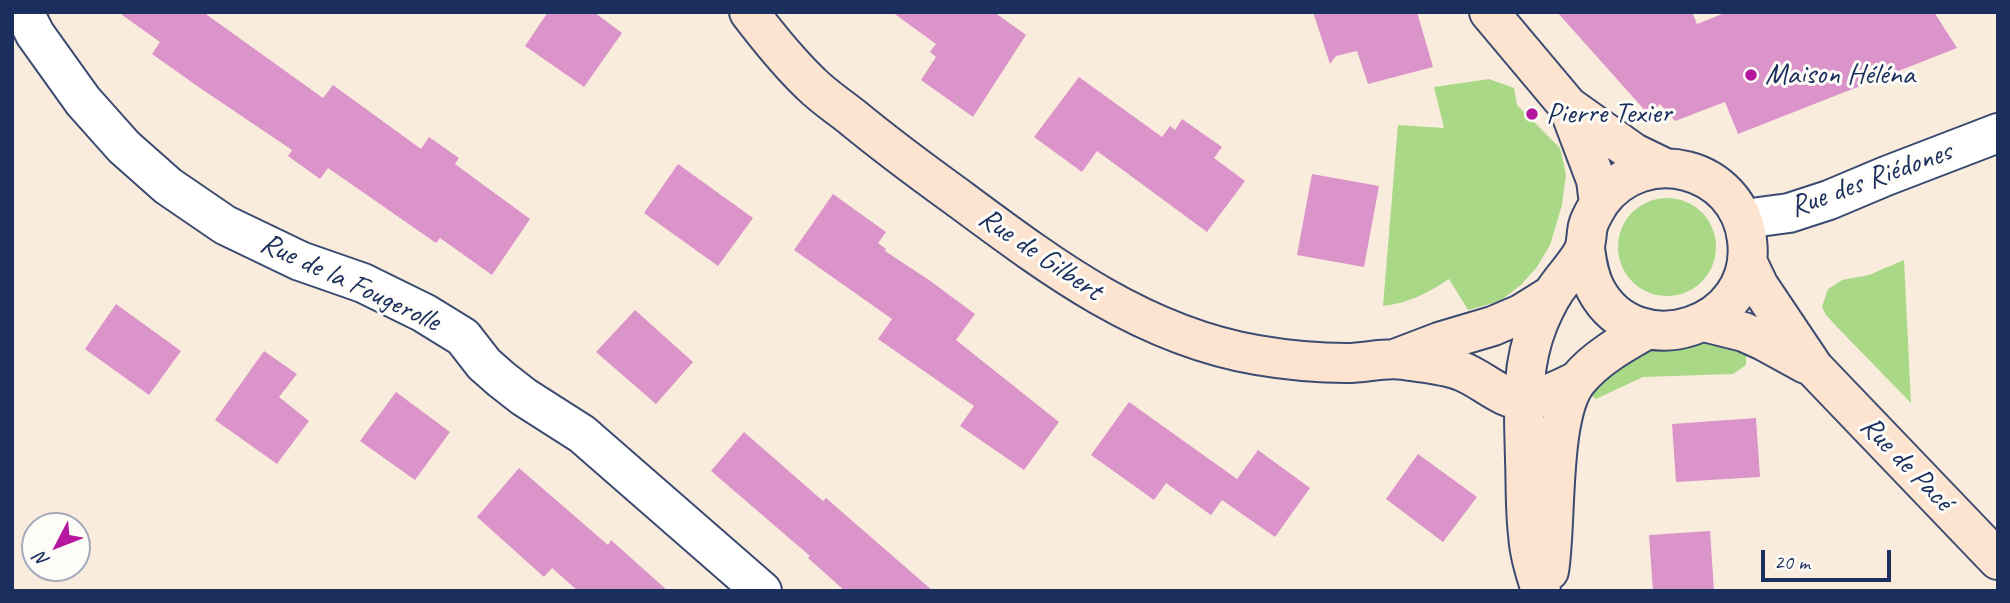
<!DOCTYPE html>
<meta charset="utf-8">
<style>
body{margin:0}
#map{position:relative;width:2010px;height:603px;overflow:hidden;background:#f9ecdc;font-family:Caveat,sans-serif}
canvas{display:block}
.frame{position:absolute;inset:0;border:14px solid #1b2f5e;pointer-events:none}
.north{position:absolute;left:21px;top:512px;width:70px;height:70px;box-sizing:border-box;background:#fdfcf7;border:2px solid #a3aaba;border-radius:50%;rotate:228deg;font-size:19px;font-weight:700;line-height:28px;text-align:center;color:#1b2f5e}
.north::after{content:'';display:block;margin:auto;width:24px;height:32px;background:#b5179e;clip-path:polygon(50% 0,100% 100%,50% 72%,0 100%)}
.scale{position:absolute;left:1761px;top:550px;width:130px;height:32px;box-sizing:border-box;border:4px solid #1b2f5e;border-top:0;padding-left:9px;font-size:21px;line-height:24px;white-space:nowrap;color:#1b2f5e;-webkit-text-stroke:5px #fdfcf7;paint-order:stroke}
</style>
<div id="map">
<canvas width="2010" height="603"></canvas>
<div class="frame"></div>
<div class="north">N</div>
<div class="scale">20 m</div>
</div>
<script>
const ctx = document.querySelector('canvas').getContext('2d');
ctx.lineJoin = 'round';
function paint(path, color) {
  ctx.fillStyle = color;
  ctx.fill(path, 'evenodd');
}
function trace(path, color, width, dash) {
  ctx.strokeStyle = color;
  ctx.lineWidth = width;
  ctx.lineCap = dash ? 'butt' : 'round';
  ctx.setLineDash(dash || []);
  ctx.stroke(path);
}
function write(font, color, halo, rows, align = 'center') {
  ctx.font = font + ' Caveat,sans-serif';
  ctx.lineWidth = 6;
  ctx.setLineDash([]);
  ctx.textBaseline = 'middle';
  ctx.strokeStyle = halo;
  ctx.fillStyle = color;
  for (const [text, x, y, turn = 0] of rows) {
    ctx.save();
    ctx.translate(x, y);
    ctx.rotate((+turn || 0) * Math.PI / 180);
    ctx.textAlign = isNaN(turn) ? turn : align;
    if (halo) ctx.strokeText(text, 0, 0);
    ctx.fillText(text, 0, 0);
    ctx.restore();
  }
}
paint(new Path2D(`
 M1489 79 1514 88 1517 105 1560 148 1566 174 1562 205 1550 245 1537 267 1521 285 1500 301 1468 310 1449 279C1428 293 1409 303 1383 306L1398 125 1444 128 1434 87Z
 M1618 247a49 49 0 1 1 98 0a49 49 0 1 1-98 0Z
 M1904 260 1911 403 1837 327 1826 315 1822 307 1828 289 1842 280 1869 275Z
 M1692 340 1746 346V365L1733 374 1643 377 1596 399 1588 393 1643 348Z`), '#a9d987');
paint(new Path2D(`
 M118 12H203L323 98 333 85 421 149 429 137 459 158 455 164 530 219 492 275 440 238 436 243 328 168 320 179 288 156 292 150 200 88 152 54 160 42Z
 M548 12H594L622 33 584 87 525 46Z
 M892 12H994L1026 35 973 117 921 80 936 57 930 52 936 44Z
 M1313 12H1417L1433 67 1368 84 1357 51 1336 56 1330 64Z
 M1557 12H1692L1697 24 1727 12H1934L1957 48 1738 134 1725 102 1675 121 1660 104 1649 115Z
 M1079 77 1162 137 1170 126 1175 130 1182 119 1222 147 1214 158 1245 181 1207 232 1097 151 1082 172 1034 137Z
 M678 164 753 218 718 266 644 213Z
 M1312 174 1379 186 1364 267 1297 255Z
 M833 194 886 232 878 243 886 249 885 251 929 280 975 314 956 340 1059 422 1024 470 960 426 974 406 878 339 892 319 794 250Z
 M116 304 181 351 149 395 85 349Z
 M635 310 693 362 656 404 596 352Z
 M264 351 297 374 279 397 309 421 277 464 215 420Z
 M396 392 450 432 415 480 360 441Z
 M1129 402 1237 479 1258 450 1310 488 1275 537 1222 500 1211 515 1166 483 1154 500 1091 455Z
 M1756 418 1760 477 1676 482 1672 424Z
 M744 432 823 501 826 498 933 591H845L808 558 810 556 711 471Z
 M1418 454 1477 497 1443 542 1386 499Z
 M519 468 608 545 611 540 668 591H578L552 568 544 577 477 517Z
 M1710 531 1714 591H1653L1649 535Z`), '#db94c9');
const street = new Path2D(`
 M24 12 35 34 83 101 124 147 168 186 225 225 300 261 363 283 424 313 463 337 484 364 501 379 524 397 582 434 762 591
 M1744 223 1759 217 1789 213 1829 200 1886 176 1998 133`);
const secondary = new Path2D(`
 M749 12C768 37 788 62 811 84 823 96 838 106 852 117 886 145 921 171 957 197 1050 266 1141 335 1257 355 1286 360 1317 363 1347 363 1366 363 1385 357 1404 360 1423 363 1444 364 1461 371 1481 378 1502 400 1523 400 1541 400 1561 388 1577 381
 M1489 12 1568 106 1634 153 1665 168
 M1568 106 1596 180 1599 204
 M1747 261 1759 286 1814 368 1998 560
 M1704 322 1744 332 1764 341 1806 364
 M1397 358 1439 342 1493 326 1521 314 1553 294
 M1549 571C1557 523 1549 415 1578 380 1596 358 1623 343 1648 329
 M1541 591C1535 572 1529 553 1528 534 1525 509 1526 484 1525 460 1524 412 1520 369 1538 324 1542 314 1547 304 1552 295 1561 280 1575 267 1583 252 1587 244 1586 234 1588 226 1590 218 1596 209 1600 202 1644 142 1739 167 1747 240 1758 327 1637 366 1596 290 1589 277 1587 263 1585 249`);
trace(street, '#3c4b71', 42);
trace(secondary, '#3c4b71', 42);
trace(street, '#fff', 38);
trace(secondary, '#fde4d0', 38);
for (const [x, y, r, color] of [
 [1751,75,7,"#b5179e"],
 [1532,114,7,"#b5179e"]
]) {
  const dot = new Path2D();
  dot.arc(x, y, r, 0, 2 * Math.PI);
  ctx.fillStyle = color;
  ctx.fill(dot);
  trace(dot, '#fdfcf7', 2.5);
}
write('30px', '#1b2f5e', '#fdfcf7', [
 ["Maison Héléna",1765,75],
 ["Pierre Texier",1546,114]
], 'left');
write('30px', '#1b2f5e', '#fdfcf7', [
 ["Rue des Riédones",1871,180,-20],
 ["Rue de Gilbert",1040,255,34],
 ["Rue de la Fougerolle",350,283,25],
 ["Rue de Pacé",1906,464,46]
]);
</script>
